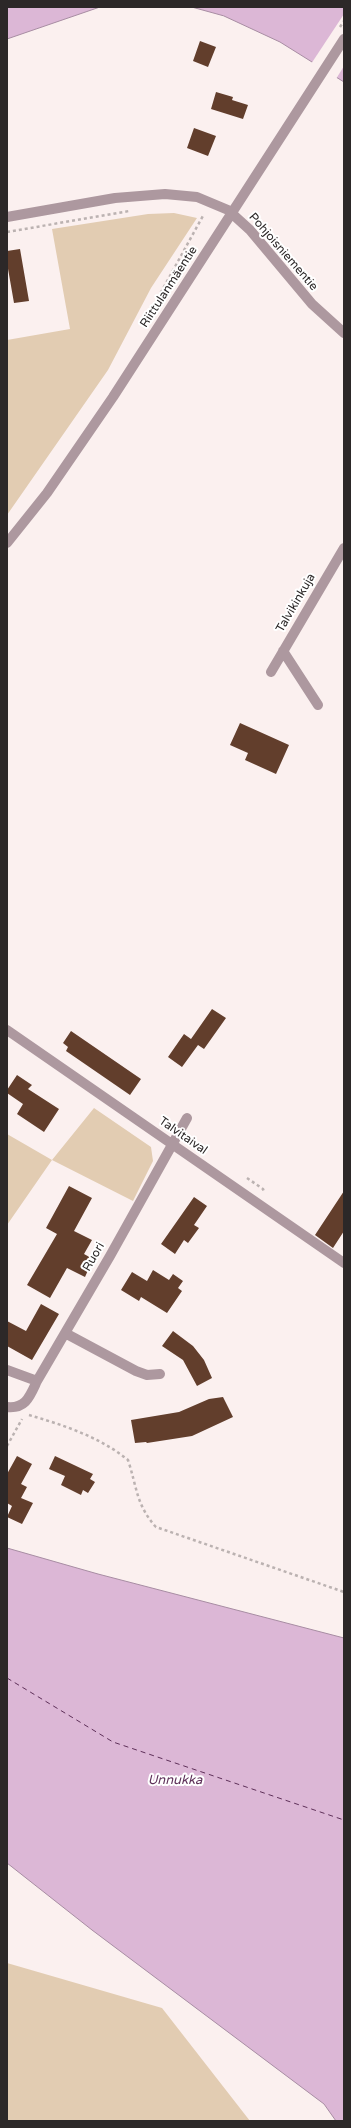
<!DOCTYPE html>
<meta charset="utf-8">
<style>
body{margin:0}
#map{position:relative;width:351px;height:2128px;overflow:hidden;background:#fbf0ef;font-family:"Varela Round",sans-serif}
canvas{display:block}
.frame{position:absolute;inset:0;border:8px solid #2c2828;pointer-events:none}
</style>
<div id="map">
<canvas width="351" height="2128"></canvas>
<div class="frame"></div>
</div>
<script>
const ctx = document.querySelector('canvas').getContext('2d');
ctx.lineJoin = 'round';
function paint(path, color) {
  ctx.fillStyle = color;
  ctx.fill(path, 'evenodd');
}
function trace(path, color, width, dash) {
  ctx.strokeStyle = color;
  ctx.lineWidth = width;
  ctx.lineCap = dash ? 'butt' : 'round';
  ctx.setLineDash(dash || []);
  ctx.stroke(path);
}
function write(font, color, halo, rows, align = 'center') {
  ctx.font = font + ' "Varela Round",sans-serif';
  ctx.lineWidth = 4;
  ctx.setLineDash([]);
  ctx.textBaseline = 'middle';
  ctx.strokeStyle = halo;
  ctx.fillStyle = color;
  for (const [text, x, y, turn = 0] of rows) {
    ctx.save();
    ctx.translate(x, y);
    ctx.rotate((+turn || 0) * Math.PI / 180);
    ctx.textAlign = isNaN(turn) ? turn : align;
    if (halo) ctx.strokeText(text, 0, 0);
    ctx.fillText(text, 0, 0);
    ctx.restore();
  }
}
paint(new Path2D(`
 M174 213 197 218 151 288 108 370 7 515V340L70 329 52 229 148 214Z
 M94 1108 151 1147 153 1161 133 1201 52 1160 7 1225V1134L52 1160Z
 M7 1963 162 2008 250 2121H7Z`), '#e2ccb2');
const water = new Path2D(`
 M7 7H100L7 39Z
 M192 7H344V82L280 42 224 16Z
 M7 1548 98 1574 344 1638V2121H336L324 2104 92 1930 7 1863Z`);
paint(water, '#dcb7d6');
trace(water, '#a78ca2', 1);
paint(new Path2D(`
 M344 14V66L336 79 311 64Z`), '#fbf0ef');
trace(new Path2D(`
 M7 1678 113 1742 344 1820`), '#5e3059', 1, [5, 4]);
paint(new Path2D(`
 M200 41 216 47 208 67 193 61Z
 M216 92 233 97 232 100 248 105 243 119 211 109Z
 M194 128 216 136 208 156 187 148Z
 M20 249 29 301 14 303 7 263V251Z
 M240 723 289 745 276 774 245 760 248 753 230 745Z
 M212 1009 226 1018 204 1049 198 1045 182 1067 168 1057 184 1034 191 1039Z
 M71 1031 141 1079 130 1095 66 1051 68 1047 63 1043Z
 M17 1075 32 1085 28 1089 59 1109 44 1132 17 1114 23 1104 7 1093V1090Z
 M69 1186 92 1198 74 1231 92 1240 84 1254 93 1259 85 1277 67 1268 50 1298 27 1285 57 1234 46 1228Z
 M344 1191V1231L333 1248 315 1235Z
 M194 1197 207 1206 194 1225 199 1228 188 1243 184 1240 175 1254 161 1244Z
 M153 1270 169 1280 173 1274 183 1281 178 1288 182 1291 167 1313 141 1297 139 1301 121 1290 132 1272 147 1281Z
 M41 1304 59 1314 32 1360 7 1346V1321L26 1331Z
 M173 1331 193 1346 204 1360 212 1378 197 1386 183 1360 162 1346Z
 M223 1397 233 1417 192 1436 147 1443 146 1442 135 1443 131 1420 179 1412 209 1399Z
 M17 1456 32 1464 21 1484 27 1487 21 1498 33 1503 22 1524 7 1517 12 1506 7 1503V1474Z
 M55 1456 93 1474 90 1479 95 1482 88 1493 83 1490 81 1495 61 1485 65 1476 49 1469Z`), '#623e2c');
trace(new Path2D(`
 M340 27 344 21
 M7 232 129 211
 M164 296 160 294 204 214
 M247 1178 263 1189 264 1192
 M29 1415C63 1425 100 1437 128 1460 137 1487 136 1505 156 1527L344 1592
 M7 1446 22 1419`), '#bbb2b1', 2.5, [3, 3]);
trace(new Path2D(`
 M7 217 115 198 165 194 197 197 228 210 250 230 312 304 344 333
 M7 543 47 493 113 397 344 39
 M283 651 318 705
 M271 672 344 548
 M7 1030 344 1263
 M65 1333 136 1371 147 1375 160 1374
 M7 1370 37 1381
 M7 1407C26 1409 30 1396 37 1381L110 1256 187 1118`), '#ad989f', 10);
write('12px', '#2c2828', '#fff', [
 ["Pohjoisniementie",283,252,49],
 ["Riittulanmäentie",169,287,-57],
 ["Talvikinkuja",296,603,-60],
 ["Talvitaival",183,1136,35],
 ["Ruori",94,1257,-60]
]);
write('italic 13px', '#5e3059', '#fff', [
 ["Unnukka",175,1781]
]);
</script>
